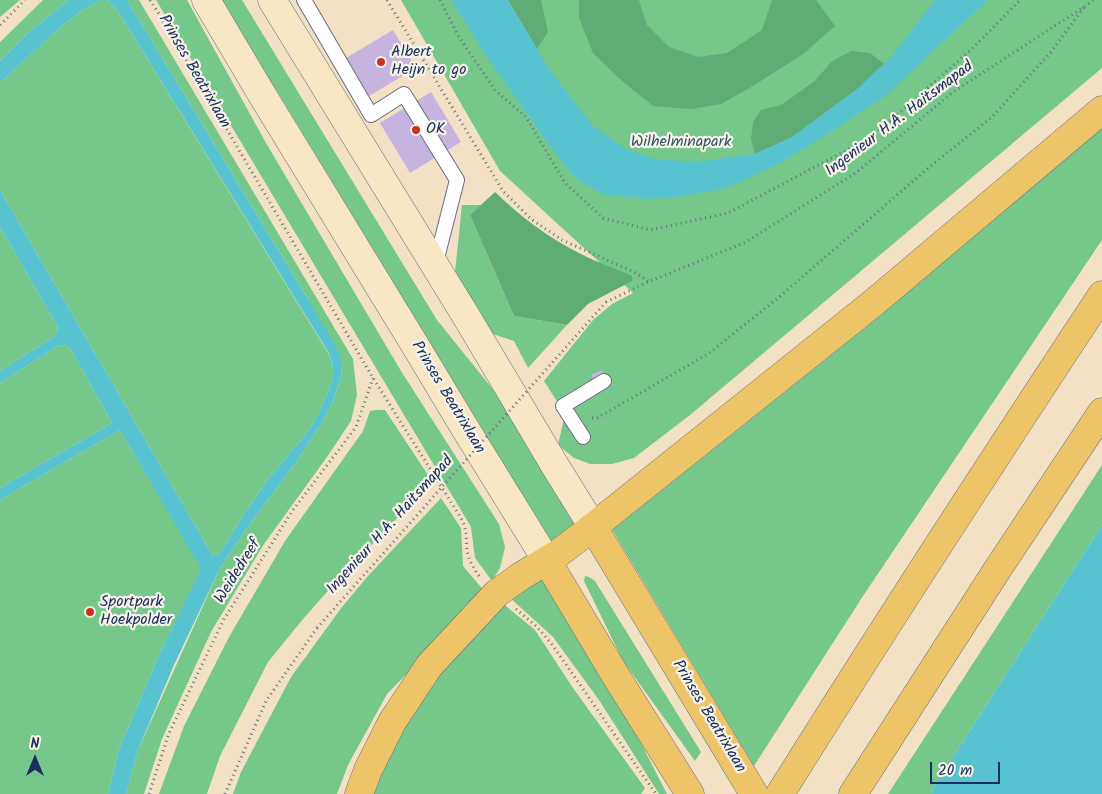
<!DOCTYPE html>
<style>
body{margin:0}
#map{position:relative;width:1102px;height:794px;overflow:hidden;background:#f3e1c6;font-family:Kalam,sans-serif}
canvas{display:block}
.north{position:absolute;left:10px;top:734px;width:50px;height:50px;-webkit-text-stroke:4px #f7f3e8;paint-order:stroke;rotate:0deg;font-size:14px;font-weight:700;line-height:20px;text-align:center;color:#1b2f5e}
.north::after{content:'';display:block;margin:auto;width:18px;height:22px;background:#1b2f5e;clip-path:polygon(50% 0,100% 100%,50% 72%,0 100%)}
.scale{position:absolute;left:930px;top:762px;width:70px;height:22px;box-sizing:border-box;border:2px solid #1b2f5e;border-top:0;padding-left:6px;font-size:15px;line-height:18px;white-space:nowrap;color:#1b2f5e;-webkit-text-stroke:4px #f7f3e8;paint-order:stroke}
</style>
<div id="map">
<canvas width="1102" height="794"></canvas>
<div class="north">N</div>
<div class="scale">20 m</div>
</div>
<script>
const ctx = document.querySelector('canvas').getContext('2d');
ctx.lineJoin = 'round';
function paint(path, color) {
  ctx.fillStyle = color;
  ctx.fill(path, 'evenodd');
}
function trace(path, color, width, dash) {
  ctx.strokeStyle = color;
  ctx.lineWidth = width;
  ctx.lineCap = dash ? 'butt' : 'round';
  ctx.setLineDash(dash || []);
  ctx.stroke(path);
}
function write(font, color, halo, rows, align = 'center') {
  ctx.font = font + ' Kalam,sans-serif';
  ctx.lineWidth = 4.5;
  ctx.setLineDash([]);
  ctx.textBaseline = 'middle';
  ctx.strokeStyle = halo;
  ctx.fillStyle = color;
  for (const [text, x, y, turn = 0] of rows) {
    ctx.save();
    ctx.translate(x, y);
    ctx.rotate((+turn || 0) * Math.PI / 180);
    ctx.textAlign = isNaN(turn) ? turn : align;
    if (halo) ctx.strokeText(text, 0, 0);
    ctx.fillText(text, 0, 0);
    ctx.restore();
  }
}
paint(new Path2D(`
 M0 0H20L0 17Z
 M43 0H68L27 34 0 61V42Z
 M102 0H107L116 8 330 356 333 369V378L325 399 318 415 307 433 268 479 242 517 220 553 213 556 0 190V80H3C23 61 42 43 63 25 75 16 87 5 102 0Z
 M127 0H139L353 359 357 395 351 421 327 457 264 544 211 632 162 739 144 794H126L138 750 220 568 244 532 297 461 321 424 332 404 341 377 342 367 308 299Z
 M156 0H187L266 143 401 371 499 524 505 547 500 568 492 581 475 558 471 527Z
 M218 0H242L437 320 495 392 580 530 555 549 280 96Z
 M401 0H1102V68L690 415 634 458 612 464H590L574 458 558 445 565 414 544 381 593 320 612 304 633 293 500 171Z
 M1102 123V240L863 596 754 766 610 526Z
 M462 205H481L470 215 514 316 567 325 528 368 514 341 487 332 455 272Z
 M0 227 58 327 57 332 55 336 0 371Z
 M64 345 70 348 112 423 0 488V383L58 346Z
 M376 410H385L432 481 327 592 303 619 268 662 220 756 207 794H159L184 726 229 637 285 541 363 431 370 411Z
 M120 430 202 569 159 655 119 749 108 794H0V500Z
 M1102 465V525L933 788 932 794H888Z
 M441 498 461 528 463 566 486 593 387 694 348 765 337 794H233L241 772 291 677 342 607 367 577Z
 M539 573 624 710 667 794H659L599 700 553 637 508 596Z
 M585 576 589 577 595 581 701 752 695 761 623 661 584 581Z
 M501 602 535 630 573 688 645 788 641 794H372L393 743 451 656Z`), '#75c88a');
paint(new Path2D(`
 M508 0H541L548 32 537 49Z
 M579 0H639L647 25 669 47 698 57 727 53 762 30 772 0H816L835 26 803 54 753 86 721 104 692 109 653 106 622 81 593 53 579 18Z
 M851 51 870 53 884 64 856 90 792 137 755 154 751 139 753 122 761 110 781 105 815 81 831 62Z
 M495 192C520 216 547 237 579 253 596 262 614 268 632 276V281L588 304 567 325 514 316 470 215Z`), '#60ac76');
paint(new Path2D(`
 M68 0H102C87 5 75 16 63 25 42 43 23 62 3 80H0V61L27 34Z
 M102 0H127L308 299 339 352 342 367 341 377 332 404 321 424 297 461 244 532 220 568 174 665 138 750 126 794H108L119 749 159 655 201 569 120 430 0 500V488L112 423 70 348 64 345 58 346 0 383V371L55 336 57 332 58 327 0 227V190L213 556 220 553 242 517 268 479 307 433 318 415 325 399 333 378V369L330 355 116 8 107 0Z
 M451 0H508L551 72 594 127 626 149 655 159 697 162 755 154 792 137 856 90 892 56 935 0H988L884 97 823 137 778 164 736 184 722 189 670 198 648 199 602 194 574 177 552 149 486 56Z
 M1102 525V794H932L933 788Z`), '#57c3d0');
paint(new Path2D(`
 M393 30 416 68 369 96 346 58Z
 M431 92 461 142 410 173 380 123Z
 M602 370 606 377 595 383 591 375Z`), '#c7b3df');
const lane = new Path2D(`
 M304 0 371 115 404 94 457 180 435 266
 M583 437 563 406 604 381`);
const secondary = new Path2D(`
 M206 0 261 93 418 350 463 425 547 561
 M272 0 466 316 557 469 593 527`);
const primary = new Path2D(`
 M593 527 754 794
 M547 561 617 678 690 794`);
const highway = new Path2D(`
 M359 794 368 770 392 722 429 666 497 593 521 576 556 555 593 527 872 304 1102 110
 M780 794C885 626 993 460 1102 295
 M853 794 999 567 1102 412`);
trace(lane, '#676d82', 16);
trace(secondary, '#676d82', 29);
trace(primary, '#676d82', 29);
trace(highway, '#676d82', 29);
trace(new Path2D(`
 M150 0 159 14 373 378 461 518C467 529 466 538 467 550 468 559 474 569 479 576
 M387 0 503 191 531 219 562 240 634 272 648 281
 M440 0 459 37 495 90 526 117 565 183 603 218 650 230 728 213 873 136 974 47 1020 0
 M0 25 25 0
 M606 302 648 282 746 242 857 172 953 92 1084 7 1093 0
 M592 418H597L708 354 778 298 933 164 992 117 1051 52 1084 7
 M516 609 536 626 551 643 656 794
 M149 794 169 733 224 619 293 510 356 427 373 378
 M225 794 266 701 317 628`), '#676d82', 3, [1, 4]);
trace(lane, '#fff', 14);
trace(secondary, '#f8e7c3', 28);
trace(primary, '#eec469', 28);
trace(highway, '#eec469', 28);
trace(new Path2D(`
 M317 628 606 302`), '#676d82', 3, [1, 4]);
for (const [x, y, r, color] of [
 [381,62,5,"#c8321e"],
 [416,130,5,"#c8321e"],
 [90,612,5,"#c8321e"]
]) {
  const dot = new Path2D();
  dot.arc(x, y, r, 0, 2 * Math.PI);
  ctx.fillStyle = color;
  ctx.fill(dot);
  trace(dot, '#f7f3e8', 2);
}
write('16px', '#1b2f5e', '#f7f3e8', [
 ["Albert",391,53],
 ["Heijn to go",391,71],
 ["OK",426,130],
 ["Sportpark",100,603],
 ["Hoekpolder",100,621]
], 'left');
write('16px', '#1b2f5e', '#f7f3e8', [
 ["Prinses Beatrixlaan",193,72,60],
 ["Ingenieur H.A. Haitsmapad",900,120,-37],
 ["Prinses Beatrixlaan",447,398,59],
 ["Ingenieur H.A. Haitsmapad",391,526,-48],
 ["Weidedreef",239,572,-58],
 ["Prinses Beatrixlaan",708,717,59]
]);
write('16px', '#325569', '#f7f3e8', [
 ["Wilhelminapark",681,143]
]);
</script>
